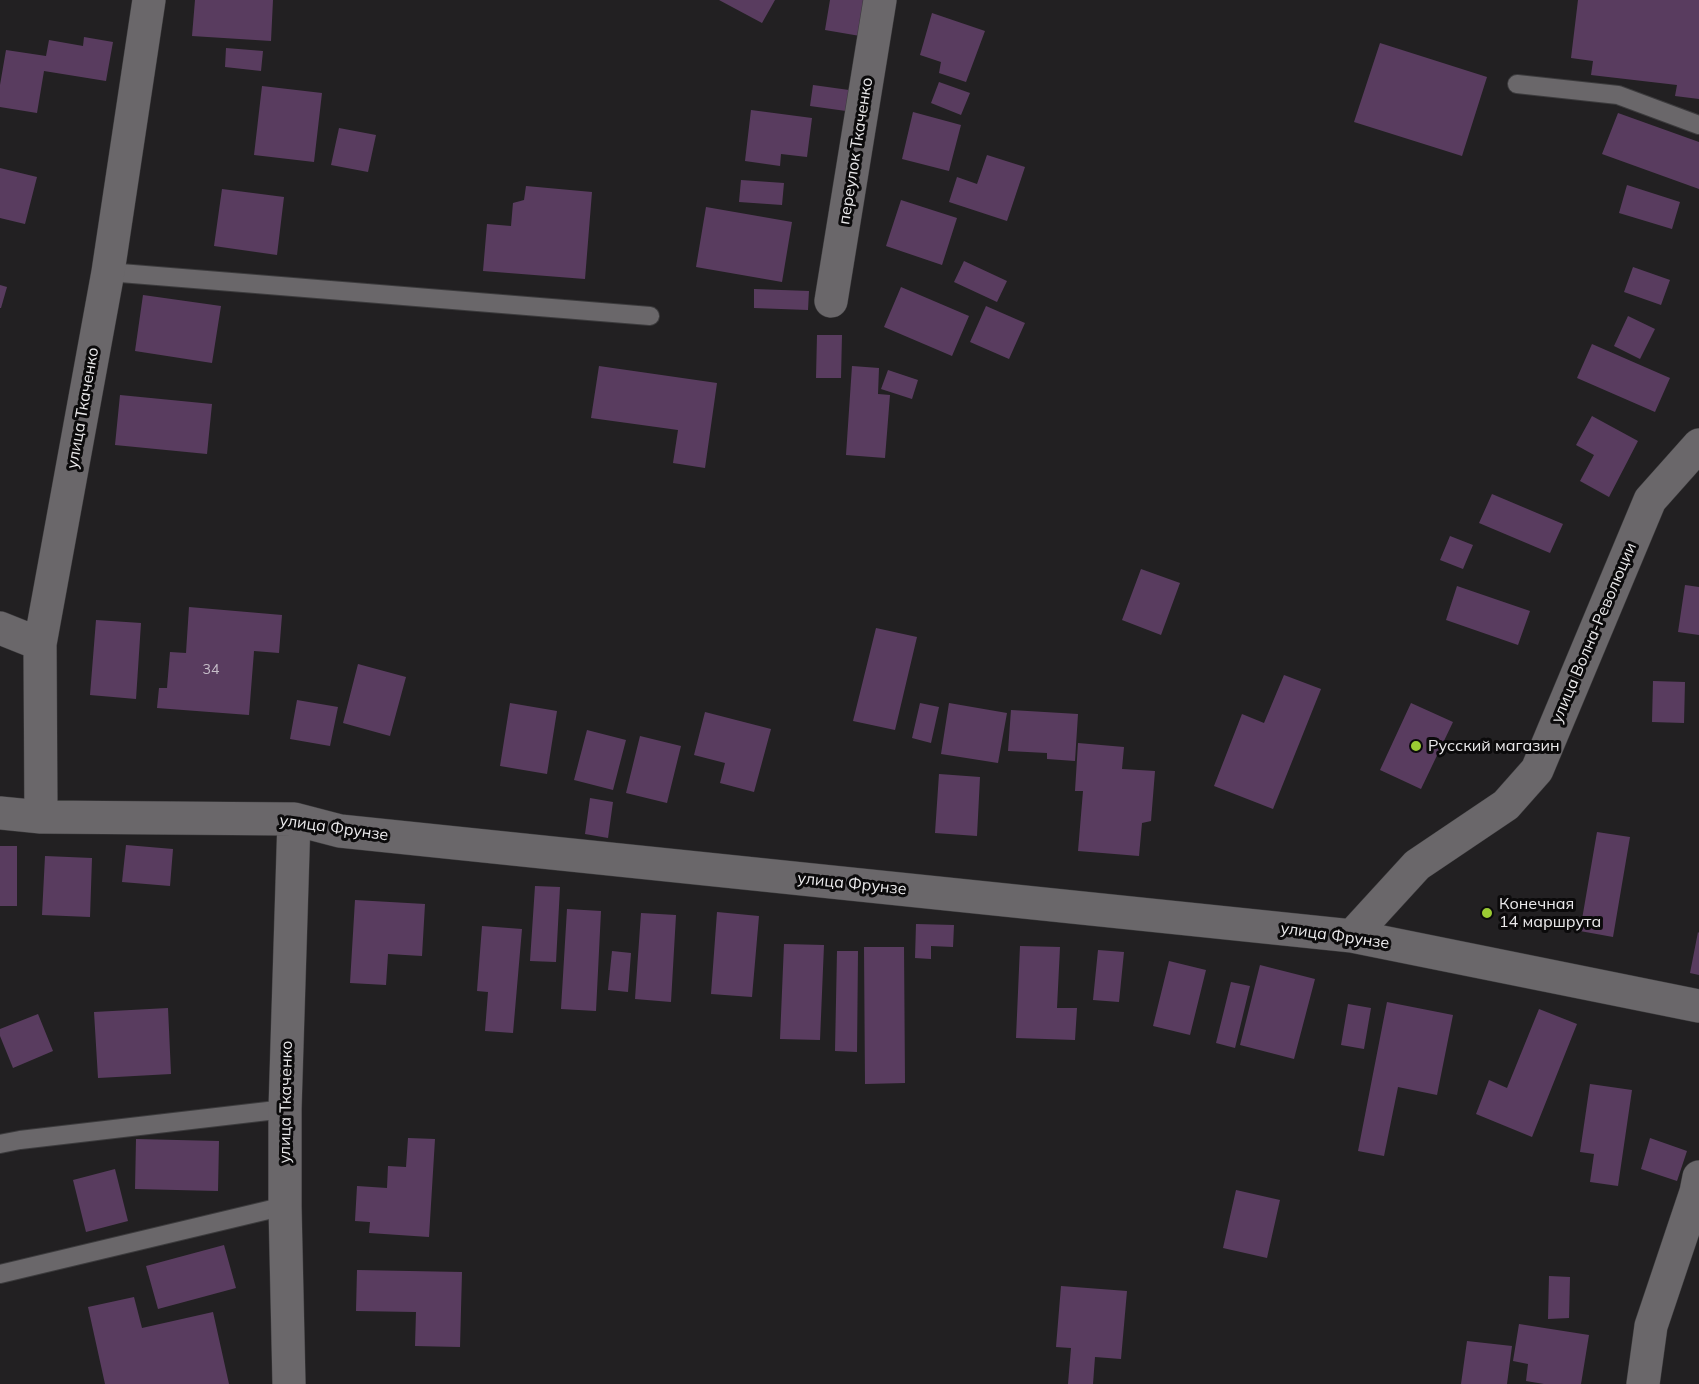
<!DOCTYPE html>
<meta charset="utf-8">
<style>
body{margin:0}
canvas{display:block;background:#222022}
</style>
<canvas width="1699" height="1384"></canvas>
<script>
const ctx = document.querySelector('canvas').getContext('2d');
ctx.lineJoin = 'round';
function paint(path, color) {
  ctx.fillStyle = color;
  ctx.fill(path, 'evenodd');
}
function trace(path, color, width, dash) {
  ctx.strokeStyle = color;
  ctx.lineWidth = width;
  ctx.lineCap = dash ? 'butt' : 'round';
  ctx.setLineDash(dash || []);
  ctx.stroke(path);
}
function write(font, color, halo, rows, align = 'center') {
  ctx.font = font + ' Mulish,sans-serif';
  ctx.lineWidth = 6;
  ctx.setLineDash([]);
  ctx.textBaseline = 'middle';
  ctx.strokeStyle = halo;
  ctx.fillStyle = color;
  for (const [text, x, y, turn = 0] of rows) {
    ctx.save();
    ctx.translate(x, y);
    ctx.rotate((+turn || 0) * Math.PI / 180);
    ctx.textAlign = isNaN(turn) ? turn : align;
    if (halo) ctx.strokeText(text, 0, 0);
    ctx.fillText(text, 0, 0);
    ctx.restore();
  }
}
paint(new Path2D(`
 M195 0H273L271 41 192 36Z
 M719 0H775L762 23Z
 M830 0H866L860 36 825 30Z
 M1578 0H1699V99L1675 96 1677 85 1591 75 1593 61 1571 58Z
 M932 13 985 31 966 82 939 73 941 62 920 55Z
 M84 37 113 42 106 81 44 71 37 113 0 107V85L6 50 46 56 49 40 83 46Z
 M1380 43 1487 77 1462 156 1354 122Z
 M226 48 263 51 261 71 225 67Z
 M939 82 970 93 961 115 931 103Z
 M813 85 849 90 846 111 810 106Z
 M262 86 322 93 314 162 254 155Z
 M751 110 812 118 807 157 781 154 780 166 745 161Z
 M913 112 961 125 949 171 902 159Z
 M1618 113 1699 142V189L1602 154Z
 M339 128 376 135 368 172 331 165Z
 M987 155 1025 167 1007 221 949 202 957 177 977 184Z
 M0 168 37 177 25 224 0 218Z
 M741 180 784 183 782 205 739 202Z
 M1627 185 1680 202 1672 229 1619 213Z
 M526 186 592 192 585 279 483 271 487 224 511 226 513 203 524 200Z
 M222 189 284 197 277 255 214 246Z
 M901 200 957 218 942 265 886 246Z
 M706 207 792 222 782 282 696 267Z
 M964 261 1007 281 997 302 954 282Z
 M1633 267 1670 280 1661 305 1624 292Z
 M0 285 7 287 1 308H0Z
 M901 287 969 316 952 356 884 327Z
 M754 289 809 291 808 310 754 308Z
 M143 295 221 306 212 363 135 351Z
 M986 306 1025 323 1009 359 970 342Z
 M1628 316 1655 329 1640 359 1614 346Z
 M817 335H842L841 378H816Z
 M1592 344 1670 378 1655 412 1577 378Z
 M599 366 717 383 705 468 673 463 678 430 591 418Z
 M852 366 879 368 878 394 890 395 885 458 846 455Z
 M888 370 918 380 912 399 881 389Z
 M120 395 212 404 207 454 115 445Z
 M1592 416 1638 441 1609 497 1580 481 1594 455 1576 445Z
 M1492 494 1563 524 1550 553 1479 523Z
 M1450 536 1473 545 1463 569 1440 560Z
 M1141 569 1180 583 1161 635 1122 620Z
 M1685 585 1699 587V635L1678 632Z
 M1457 586 1530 611 1518 645 1446 620Z
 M189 607 282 615 279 653 254 651 249 715 157 708 159 688H167L170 652 186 653Z
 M96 620 141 623 136 699 90 695Z
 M876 628 917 637 895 730 853 721Z
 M358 664 406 677 390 736 343 723Z
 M1284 675 1321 689 1273 809 1214 786 1242 714 1264 723Z
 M1653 681 1685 682 1684 723 1652 722Z
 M297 700 338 707 330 746 290 739Z
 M510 703 557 711 547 774 500 766Z
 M920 703 939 707 931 743 912 738Z
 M949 703 1007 713 998 763 941 754Z
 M1411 703 1453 722 1421 789 1380 770Z
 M1011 710 1078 714 1075 761 1047 759V753L1008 751Z
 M705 712 771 729 754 792 720 783 725 763 694 755Z
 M587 730 626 740 613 790 574 780Z
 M640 736 681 746 667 803 626 793Z
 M1078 743 1124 747 1122 769 1155 771 1151 821 1142 823 1139 856 1078 851 1083 791H1075Z
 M939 774 980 777 977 836 935 833Z
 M590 798 613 802 608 838 585 834Z
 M1597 832 1630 837 1613 937 1580 931Z
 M126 845 173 849 170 886 122 882Z
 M0 846H17V906H0Z
 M45 856 92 858 90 917 42 915Z
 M535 886 560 887 556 962 530 961Z
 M355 900 425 904 422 956 388 954 386 985 350 983Z
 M567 909 601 911 596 1011 561 1009Z
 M717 912 759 916 752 997 711 994Z
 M641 913 676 915 671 1002 635 999Z
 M916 924 954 925 953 947 931 946V959L915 958Z
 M482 926 522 929 513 1033 485 1031 488 992 477 991Z
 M1698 932 1699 933V975L1690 973Z
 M784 944 824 945 820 1040 780 1039Z
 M1020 946 1060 947 1057 1008H1077L1075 1040 1016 1038Z
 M864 947H904L905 1083 865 1084Z
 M1098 950 1124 952 1119 1002 1093 1000Z
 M612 951 631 953 628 992 608 990Z
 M837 951H858L857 1052 835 1051Z
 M1169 961 1206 970 1190 1035 1153 1026Z
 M1260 965 1315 979 1294 1059 1240 1045Z
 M1231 982 1250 986 1235 1048 1216 1043Z
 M1387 1002 1453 1015 1437 1095 1398 1087 1384 1156 1358 1151Z
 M1348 1004 1371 1008 1364 1049 1341 1045Z
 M168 1008 171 1074 98 1078 94 1012Z
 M1539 1009 1577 1024 1532 1137 1476 1114 1489 1080 1507 1088Z
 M38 1014 53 1051 13 1068 0 1036V1029Z
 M1590 1084 1632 1090 1618 1186 1590 1182 1594 1154 1580 1152Z
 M408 1138 435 1139 429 1237 369 1233 370 1222 355 1221 357 1186 387 1188 388 1166 406 1167Z
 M1650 1138 1687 1151 1677 1181 1641 1169Z
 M136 1139 219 1141 218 1191 135 1189Z
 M115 1169 128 1221 86 1232 73 1180Z
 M1236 1190 1280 1200 1267 1258 1223 1248Z
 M224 1245 236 1288 158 1309 146 1266Z
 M357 1270 462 1272 460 1347 415 1346 416 1312 356 1311Z
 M1549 1276 1570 1277 1569 1318 1548 1319Z
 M1061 1286 1127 1291 1121 1359 1095 1357 1093 1384H1068L1071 1348 1056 1347Z
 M134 1297 142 1328 213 1312 229 1384H105L88 1307Z
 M1519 1324 1589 1335 1581 1384H1544L1526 1381 1528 1364 1513 1361Z
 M1467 1341 1512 1346 1507 1384H1461Z`), '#593c5f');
const service = new Path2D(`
 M1517 84 1618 95 1699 125
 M108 272 650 316
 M0 1144 20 1140 285 1109
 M0 1274 285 1206`);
const minor = new Path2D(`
 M831 301 880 0
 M0 628 40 644
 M0 813 41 817 294 819 340 831 1352 936 1699 1006
 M41 817 40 644 108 272 149 0
 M1352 936 1417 865 1506 805 1537 770 1650 500 1699 445
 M289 1384 285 1206V1109L294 819
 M1643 1384 1651 1326 1696 1192 1699 1177`);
trace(service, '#3c3b3d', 20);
trace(minor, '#3c3b3d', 34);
trace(service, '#6a676a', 18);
trace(minor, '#6a676a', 33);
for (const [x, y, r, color] of [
 [1416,746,6,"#9bcb33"],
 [1487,913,6,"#9bcb33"]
]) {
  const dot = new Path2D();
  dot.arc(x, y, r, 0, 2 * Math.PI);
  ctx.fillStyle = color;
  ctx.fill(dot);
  trace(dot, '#0b0a0b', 2);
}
write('14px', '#c6bec9', null, [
 ["34",211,670]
]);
write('16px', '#ebeaec', '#0b0a0b', [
 ["переулок Ткаченко",856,151,-81],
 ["улица Ткаченко",83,408,-80],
 ["улица Волна-Революции",1594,633,-67],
 ["улица Фрунзе",334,828,8],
 ["улица Фрунзе",852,884,6],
 ["улица Фрунзе",1335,936,8],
 ["улица Ткаченко",286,1102,-89]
]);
write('16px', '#ebeaec', '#0b0a0b', [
 ["Русский магазин",1428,746],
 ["Конечная",1499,904],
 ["14 маршрута",1499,922]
], 'left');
</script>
